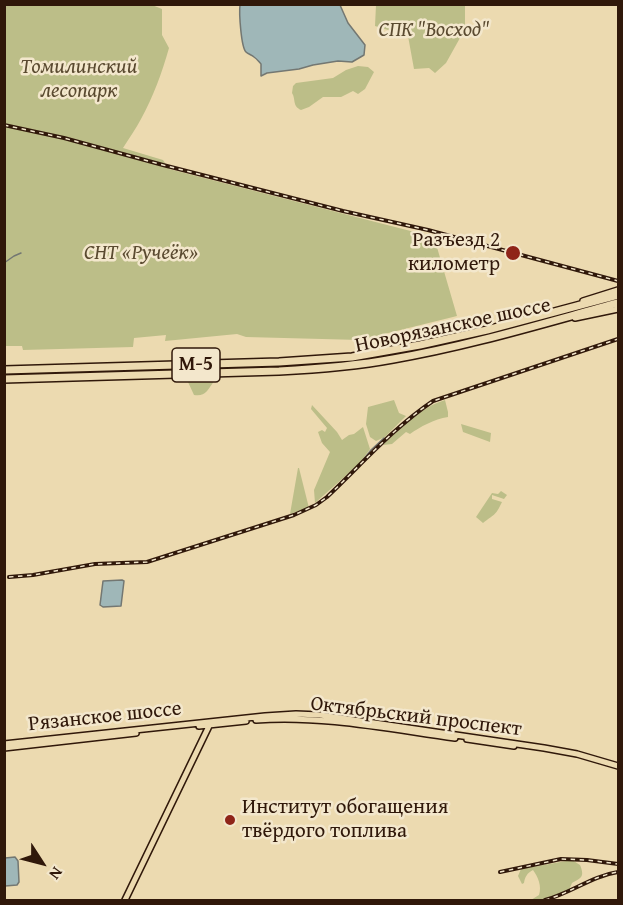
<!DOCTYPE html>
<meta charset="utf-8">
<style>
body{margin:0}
#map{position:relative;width:623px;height:905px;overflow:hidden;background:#ecdab0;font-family:"Gentium Book Plus",serif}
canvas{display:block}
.frame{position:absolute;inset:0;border:6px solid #30180a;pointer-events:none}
.north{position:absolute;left:12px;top:833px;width:60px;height:60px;-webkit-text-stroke:4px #f3e7cc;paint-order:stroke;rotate:126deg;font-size:16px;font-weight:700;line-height:24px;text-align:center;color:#30180a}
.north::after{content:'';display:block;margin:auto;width:21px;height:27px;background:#30180a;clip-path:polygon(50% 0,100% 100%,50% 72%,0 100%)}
</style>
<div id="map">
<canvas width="623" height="905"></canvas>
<div class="frame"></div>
<div class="north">N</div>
</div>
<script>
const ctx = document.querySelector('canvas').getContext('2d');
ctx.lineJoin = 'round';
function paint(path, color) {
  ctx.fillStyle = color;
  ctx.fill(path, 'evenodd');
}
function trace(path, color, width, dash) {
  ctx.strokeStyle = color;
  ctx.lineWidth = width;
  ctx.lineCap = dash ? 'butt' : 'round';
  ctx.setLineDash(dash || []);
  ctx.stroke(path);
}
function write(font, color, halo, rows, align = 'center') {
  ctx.font = font + ' "Gentium Book Plus",serif';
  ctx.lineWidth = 5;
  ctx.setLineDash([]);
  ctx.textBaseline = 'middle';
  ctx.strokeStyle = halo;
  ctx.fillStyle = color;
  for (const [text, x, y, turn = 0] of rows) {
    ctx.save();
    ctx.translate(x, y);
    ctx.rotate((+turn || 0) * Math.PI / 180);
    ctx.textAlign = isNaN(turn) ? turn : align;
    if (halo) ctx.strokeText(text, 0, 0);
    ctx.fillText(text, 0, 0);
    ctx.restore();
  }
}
paint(new Path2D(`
 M152 5 162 9V35L169 48C162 73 153 97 141 119 136 129 129 138 123 148L163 160 169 169 434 237 457 316 360 340 246 337 237 334 165 341 166 335 134 338 133 347 23 350 22 346H5V5Z
 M376 5H465V29L446 63 435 73 429 68 414 69 408 36 375 26Z
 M358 66 368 67 374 72 365 89 358 94 353 91 341 97H323L309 107 301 110C292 106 296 99 292 93L293 86 296 83 333 78 346 70Z
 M214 381C208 390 205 397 194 395L188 382Z
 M394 400 399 413 406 416 385 437 376 441 370 437 366 424 368 407Z
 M445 400 448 412V417C434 419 420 427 410 434L406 432 392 444 383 445C402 427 419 408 445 400Z
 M312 405 337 432 342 440 349 435 354 434 363 427 370 449 360 463 315 503 314 490 330 452 322 443 318 432 322 430 325 432 327 428 311 409Z
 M461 424 491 433 490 442 463 432Z
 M298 468H299L309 508 290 514Z
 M501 491 507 495 504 499 492 495V499L502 502C495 517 494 514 483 523L476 517 492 493 498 494Z
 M572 860 580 865C585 877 581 878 572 883L569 890C556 895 545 901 531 900L539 895C542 886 538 877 533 870 527 873 525 877 524 883L522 884 518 876 521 869Z`), '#bcbe88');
const water = new Path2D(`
 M240 5H340L348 23 365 45 364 55 352 62 338 61 313 65 299 69 267 73 261 76V64C259 62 257 59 254 57 252 55 248 54 246 52 241 47 239 13 240 5Z
 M122 580 124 581 121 606 103 607 100 605 103 581Z
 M15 857 18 861 19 882 17 885 5 886V858Z`);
paint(water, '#9fb7b8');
trace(water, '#737772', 1.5);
trace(new Path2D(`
 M4 263 14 256 21 253
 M363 460 371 450 384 438`), '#737772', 1.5);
const major = new Path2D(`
 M583 301 618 290
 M575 318 618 309
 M256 720C322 715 389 729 455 738
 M199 726 246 721
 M467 739 514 746
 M4 744 265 716 296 714 320 715 544 748 577 754 618 766
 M4 748 136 733
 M125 900 210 724`);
const highway = new Path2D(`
 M4 370 279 362 352 357 420 345 487 330 618 295
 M4 379 279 371C317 369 355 366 393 359 469 346 544 323 618 303`);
trace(major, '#30180a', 8);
trace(highway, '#30180a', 10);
trace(major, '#ecdab0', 5);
trace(highway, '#ecdab0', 7);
const rail = new Path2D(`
 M4 125 64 138 163 165 343 211 428 230 618 281
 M9 577 33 575 95 564 147 562 294 515 316 505 327 497C361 465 393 428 433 401L618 339
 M500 872 561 859 587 860 618 864
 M545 900C571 893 592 876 618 872`);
trace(rail, '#30180a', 4);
trace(rail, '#f3e7cc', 1.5, [4.5]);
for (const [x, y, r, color] of [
 [513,253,8,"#8f2418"],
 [230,820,6,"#8f2418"]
]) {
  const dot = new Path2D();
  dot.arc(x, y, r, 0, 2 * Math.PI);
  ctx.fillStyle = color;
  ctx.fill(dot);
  trace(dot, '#f3e7cc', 2);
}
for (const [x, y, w] of [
 [196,365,48]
]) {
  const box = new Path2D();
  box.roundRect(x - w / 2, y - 17, w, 34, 4.5);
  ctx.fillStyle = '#f3e7cc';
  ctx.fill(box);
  trace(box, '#30180a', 1.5);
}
write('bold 20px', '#30180a', null, [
 ["М-5",196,365]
]);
write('italic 21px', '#5a4a30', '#f3e7cc', [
 ["СПК \"Восход\"",434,31],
 ["Томилинский",79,68],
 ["лесопарк",79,92],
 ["СНТ «Ручеёк»",141,254]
]);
write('21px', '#30180a', '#f3e7cc', [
 ["Разъезд 2",500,241],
 ["километр",500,265],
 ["Институт обогащения",242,808,"left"],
 ["твёрдого топлива",242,832,"left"]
], 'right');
write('21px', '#30180a', '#f3e7cc', [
 ["Новорязанское шоссе",453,326,-12],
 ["Рязанское шоссе",105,717,-6],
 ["Октябрьский проспект",416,717,7]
]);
</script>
